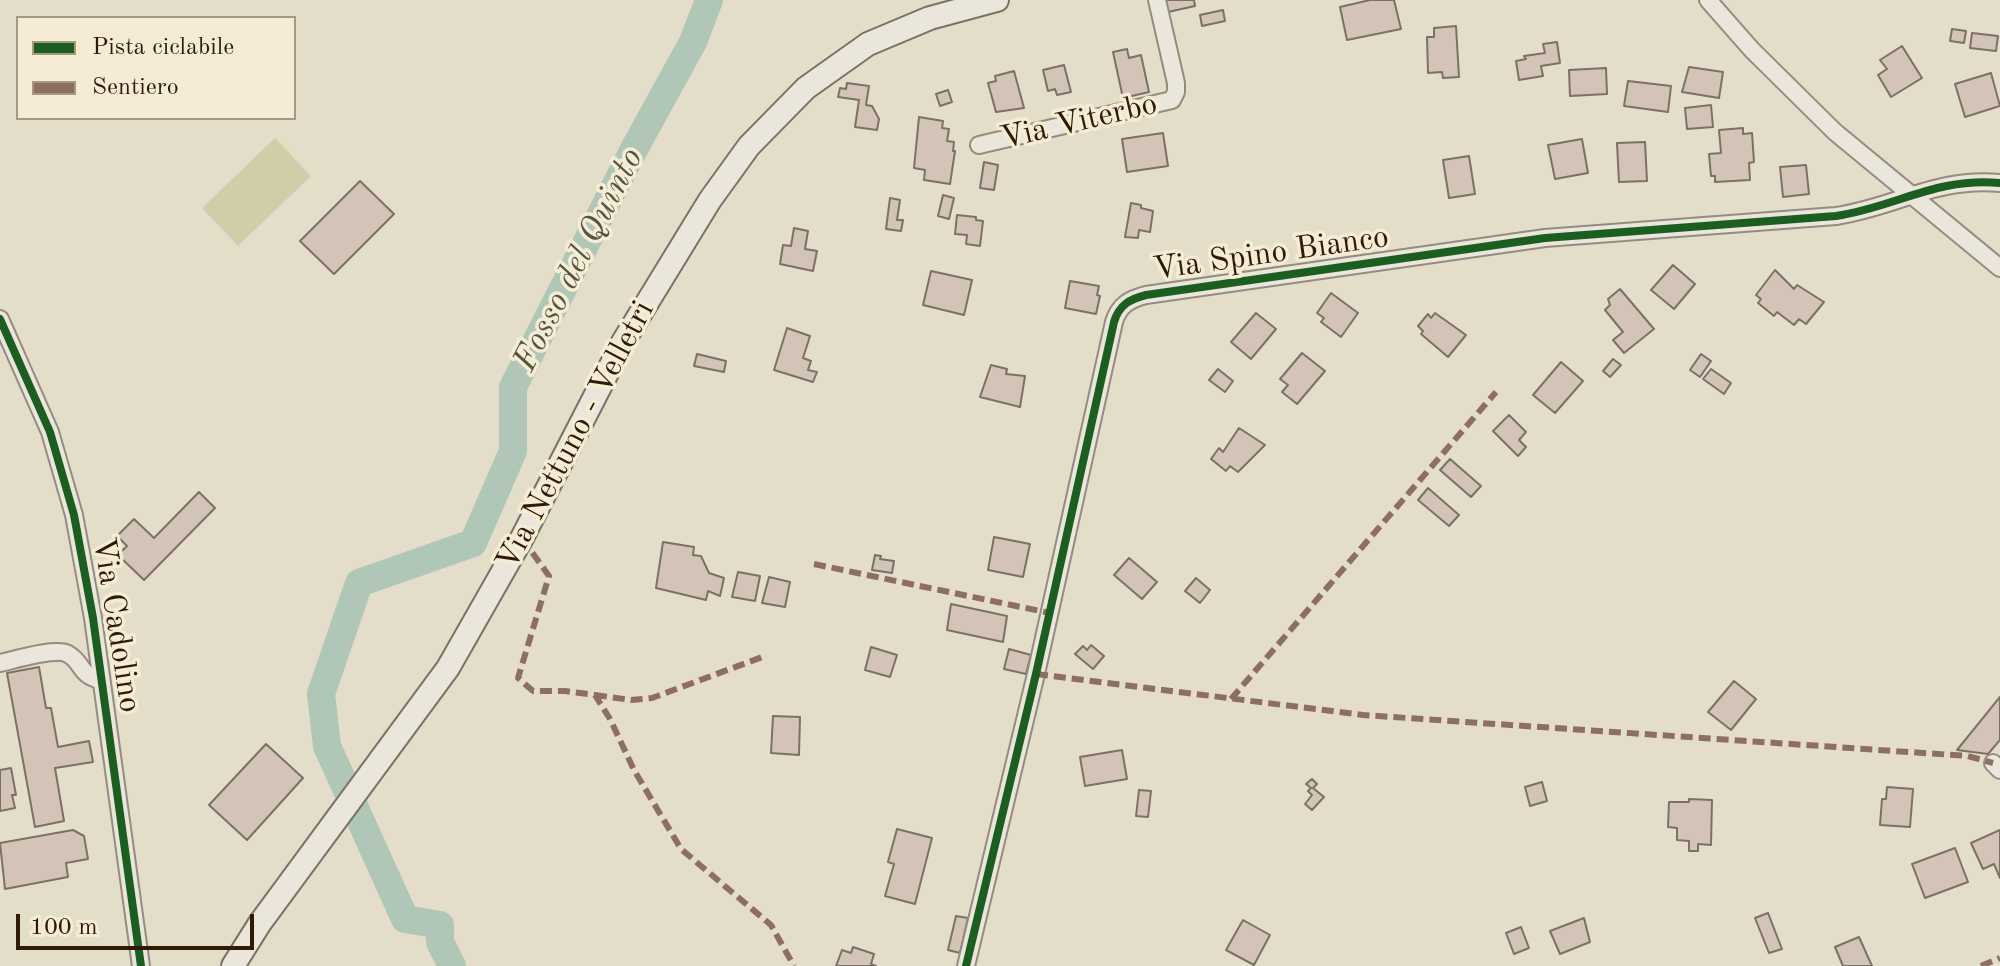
<!DOCTYPE html>
<style>
body{margin:0}
#map{position:relative;width:2000px;height:966px;overflow:hidden;background:#e4ddc9;font-family:"Old Standard TT",serif}
canvas{display:block}
.legend{position:absolute;left:16px;top:16px;width:280px;height:104px;box-sizing:border-box;background:#f5ecd5;border:2px solid #a69882;margin:0;padding:10px 14px;list-style:none;font-size:24px;color:#301a06}
.legend li{display:flex;align-items:center;gap:16px;height:40px}
.legend b{width:40px;border:2px solid #a69882}
.scale{position:absolute;left:16px;top:914px;width:238px;height:36px;box-sizing:border-box;border:4px solid #301a06;border-top:0;padding-left:10px;font-size:24px;line-height:28px;white-space:nowrap;color:#301a06;-webkit-text-stroke:6px #f5ecd5;paint-order:stroke}
</style>
<div id="map">
<canvas width="2000" height="966"></canvas>
<ul class="legend">
<li><b style="height:10px;background:#1b5e20"></b>Pista ciclabile</li>
<li><b style="height:10px;background:#8d6e63"></b>Sentiero</li>
</ul>
<div class="scale">100 m</div>
</div>
<script>
const ctx = document.querySelector('canvas').getContext('2d');
ctx.lineJoin = 'round';
function paint(path, color) {
  ctx.fillStyle = color;
  ctx.fill(path, 'evenodd');
}
function trace(path, color, width, dash) {
  ctx.strokeStyle = color;
  ctx.lineWidth = width;
  ctx.lineCap = dash ? 'butt' : 'round';
  ctx.setLineDash(dash || []);
  ctx.stroke(path);
}
function write(font, color, halo, rows, align = 'center') {
  ctx.font = font + ' "Old Standard TT",serif';
  ctx.lineWidth = 7;
  ctx.setLineDash([]);
  ctx.textBaseline = 'middle';
  ctx.strokeStyle = halo;
  ctx.fillStyle = color;
  for (const [text, x, y, turn = 0] of rows) {
    ctx.save();
    ctx.translate(x, y);
    ctx.rotate((+turn || 0) * Math.PI / 180);
    ctx.textAlign = isNaN(turn) ? turn : align;
    if (halo) ctx.strokeText(text, 0, 0);
    ctx.fillText(text, 0, 0);
    ctx.restore();
  }
}
paint(new Path2D(`
 M275 138 311 176 238 246 202 208Z`), '#d0cea8');
trace(new Path2D(`
 M452 966 440 942V925L405 919 327 746 321 694 359 583 473 543 513 451V387L633 151 693 42 709 0`), '#b0c7b7', 28);
const building = new Path2D(`
 M1165 0H1194L1195 6 1168 12Z
 M1370 0H1394L1401 29 1347 40 1340 7Z
 M1223 10 1225 21 1202 26 1200 15Z
 M1456 26 1459 77 1443 78 1442 72 1428 73 1427 37H1434V28Z
 M1952 29 1966 31 1964 43 1950 41Z
 M1972 33 1998 36 1996 51 1970 48Z
 M1557 42 1560 63 1541 66 1543 76 1519 80 1516 61 1526 59 1524 56 1545 53 1543 44Z
 M1902 46 1922 78 1891 97 1878 75 1887 69 1880 60Z
 M1127 49 1129 58 1141 55 1149 92 1123 98 1113 52Z
 M1064 65 1071 92 1057 95 1055 89 1048 91 1043 70Z
 M1689 67 1723 72 1719 98 1682 92Z
 M1606 68 1607 94 1570 96 1569 70Z
 M1014 71 1024 108 996 112 988 83 996 81 995 76Z
 M1991 73 2000 106 1965 117 1955 84Z
 M1628 81 1671 86 1668 112 1624 106Z
 M847 83 869 86 866 105 872 106 879 119 877 130 855 127 859 100 838 97 840 88 846 89Z
 M948 90 952 102 940 106 936 94Z
 M1711 105 1713 127 1687 129 1685 108Z
 M919 117 943 121 942 128 949 129 947 141 954 142 953 151H955L950 184 924 180 925 170 914 168Z
 M1743 128V134L1752 133 1754 162 1749 163 1750 180 1715 182V176H1711L1709 154 1721 153 1719 130Z
 M1163 133 1168 166 1127 172 1122 139Z
 M1582 139 1588 173 1555 179 1548 145Z
 M1645 142 1647 181 1619 182 1617 143Z
 M1469 156 1475 194 1449 198 1443 160Z
 M984 162 998 165 994 190 980 188Z
 M1806 165 1809 194 1783 197 1780 167Z
 M360 181 394 214 334 274 300 241Z
 M943 195 954 198 949 219 938 216Z
 M890 198 900 200 897 220H903L901 231 886 229Z
 M1131 203 1141 205V208L1153 211 1150 232 1139 230 1138 238 1125 237Z
 M957 215 976 217V220L983 221 980 246 966 244 967 235 955 234Z
 M794 228 808 231 805 249 817 251 813 271 780 264 783 245 791 246Z
 M1673 265 1695 284 1674 309 1651 290Z
 M1775 270 1794 289 1797 285 1824 302 1806 324 1799 319 1794 325 1777 312 1774 316 1758 303 1761 299 1756 295Z
 M931 271 972 280 964 315 923 305Z
 M1070 281 1099 286 1097 295 1100 296 1096 314 1065 308Z
 M1620 289 1654 329 1624 353 1613 340 1623 332 1605 310 1610 305 1608 299Z
 M1331 293 1358 313 1341 337 1321 322 1324 318 1317 313Z
 M1256 313 1276 329 1251 359 1231 342Z
 M1435 313 1466 335 1448 357 1421 334 1423 331 1418 326 1428 314 1431 318Z
 M787 328 810 336 803 358 811 361 808 370 817 372 813 382 774 370Z
 M1302 353 1325 371 1297 404 1282 392 1288 385 1280 379Z
 M697 354 726 361 724 372 694 366Z
 M1701 354 1711 361 1700 377 1690 370Z
 M1613 359 1621 365 1610 377 1603 371Z
 M1561 362 1583 381 1555 413 1533 395Z
 M991 365 1007 369 1006 374 1025 376 1020 407 980 397Z
 M1218 369 1233 381 1225 392 1209 380Z
 M1711 369 1731 383 1724 394 1703 379Z
 M1509 415 1526 432 1519 440 1526 447 1518 456 1493 431Z
 M1239 428 1265 445 1238 472 1230 466 1226 471 1211 459 1219 448 1223 452Z
 M1450 459 1481 486 1471 497 1440 470Z
 M1428 488 1459 515 1449 526 1418 500Z
 M199 492 215 508 144 580 118 555 127 546 117 536 134 519 154 538Z
 M994 537 1030 544 1023 577 988 570Z
 M663 542 694 547 693 555 701 556 709 573 724 578 720 596 708 591 706 600 656 588Z
 M875 555 881 556 880 559 894 561 892 573 872 570Z
 M1129 558 1157 582 1142 599 1114 575Z
 M738 572 760 576 755 601 732 597Z
 M769 577 790 582 785 607 762 603Z
 M1196 578 1210 590 1200 603 1185 591Z
 M951 604 1007 616 1003 642 947 630Z
 M1091 645 1104 656 1093 669 1075 654 1083 646 1087 650Z
 M871 647 897 655 890 677 865 670Z
 M1009 649 1031 655 1026 674 1004 669Z
 M39 667 46 708H51L58 747 89 741 93 762 55 768 64 821 35 827 7 673Z
 M1734 681 1756 699 1731 730 1708 712Z
 M2000 697V740L1988 754 1957 750Z
 M773 716 800 717 799 755 771 753Z
 M266 744 303 778 247 840 209 805Z
 M1122 750 1127 779 1085 786 1080 757Z
 M11 768 16 795H12L15 808 0 811V770Z
 M1312 779 1317 784 1313 788 1324 797 1312 810 1305 804 1312 795 1308 791 1311 788 1306 784Z
 M1542 782 1547 801 1530 806 1525 787Z
 M1887 787 1913 789 1910 827 1880 825 1882 799H1886Z
 M1139 790 1151 791 1148 817 1136 816Z
 M1689 799 1712 800 1711 845 1698 844V851H1689V841L1677 840V828L1668 827 1669 802H1689Z
 M897 829 932 838 915 904 885 896 894 864 888 862Z
 M73 830 84 836 88 859 66 863 68 877 5 889 0 843Z
 M2000 830V878L1994 864 1983 869 1971 843Z
 M1955 848 1968 882 1925 898 1912 864Z
 M1768 913 1782 949 1769 953 1755 918Z
 M956 916 968 918 960 953 948 950Z
 M1584 918 1590 942 1560 954 1550 931Z
 M1243 920 1270 935 1254 965 1226 950Z
 M1521 927 1529 948 1514 954 1506 933Z
 M1859 937 1872 966H1843L1835 947Z
 M853 947 874 954 871 964 876 966H836L842 950 851 953Z`);
paint(building, '#d4c4b7');
trace(building, '#797265', 2);
const street = new Path2D(`
 M1708 0 1752 50 1835 132 2000 268
 M979 145 1172 100 1176 92V83L1157 0
 M0 319 50 432 74 515 93 618 141 966
 M0 663C14 660 56 647 68 654 83 662 79 676 101 680
 M1993 763 2000 770
 M966 966 1036 674 1114 322C1119 305 1130 299 1146 295L1545 238 1836 216C1896 207 1936 177 2000 183`);
const secondary = new Path2D(`
 M233 966 260 923 448 668 522 538 623 342 710 200 749 146 806 88 868 44 930 18 997 0`);
trace(street, '#948d7f', 20);
trace(secondary, '#797265', 26);
trace(street, '#eae6dc', 16);
trace(secondary, '#eae6dc', 22);
trace(new Path2D(`
 M522 538 549 576 518 678 533 691H565L595 695 610 719 634 770 681 849 771 925 794 966
 M814 564 1050 613
 M1036 674 1363 715 1968 756 1993 763
 M595 695 631 700 652 698 765 656
 M1231 699 1496 392
 M1981 966 2000 958`), '#8d6e63', 6, [12, 6]);
trace(new Path2D(`
 M0 319 50 432 74 515 93 618 141 966
 M966 966 1036 674 1114 322C1119 305 1130 299 1146 295L1545 238 1836 216C1896 207 1936 177 2000 183`), '#1b5e20', 8);
write('32px', '#301a06', '#f5ecd5', [
 ["Via Viterbo",1079,122,-13],
 ["Via Spino Bianco",1271,254,-8],
 ["Via Nettuno - Velletri",576,436,-62],
 ["Via Cadolino",116,625,81]
]);
write('italic 34px', '#555341', '#f5ecd5', [
 ["Fosso del Quinto",579,260,-63]
]);
</script>
